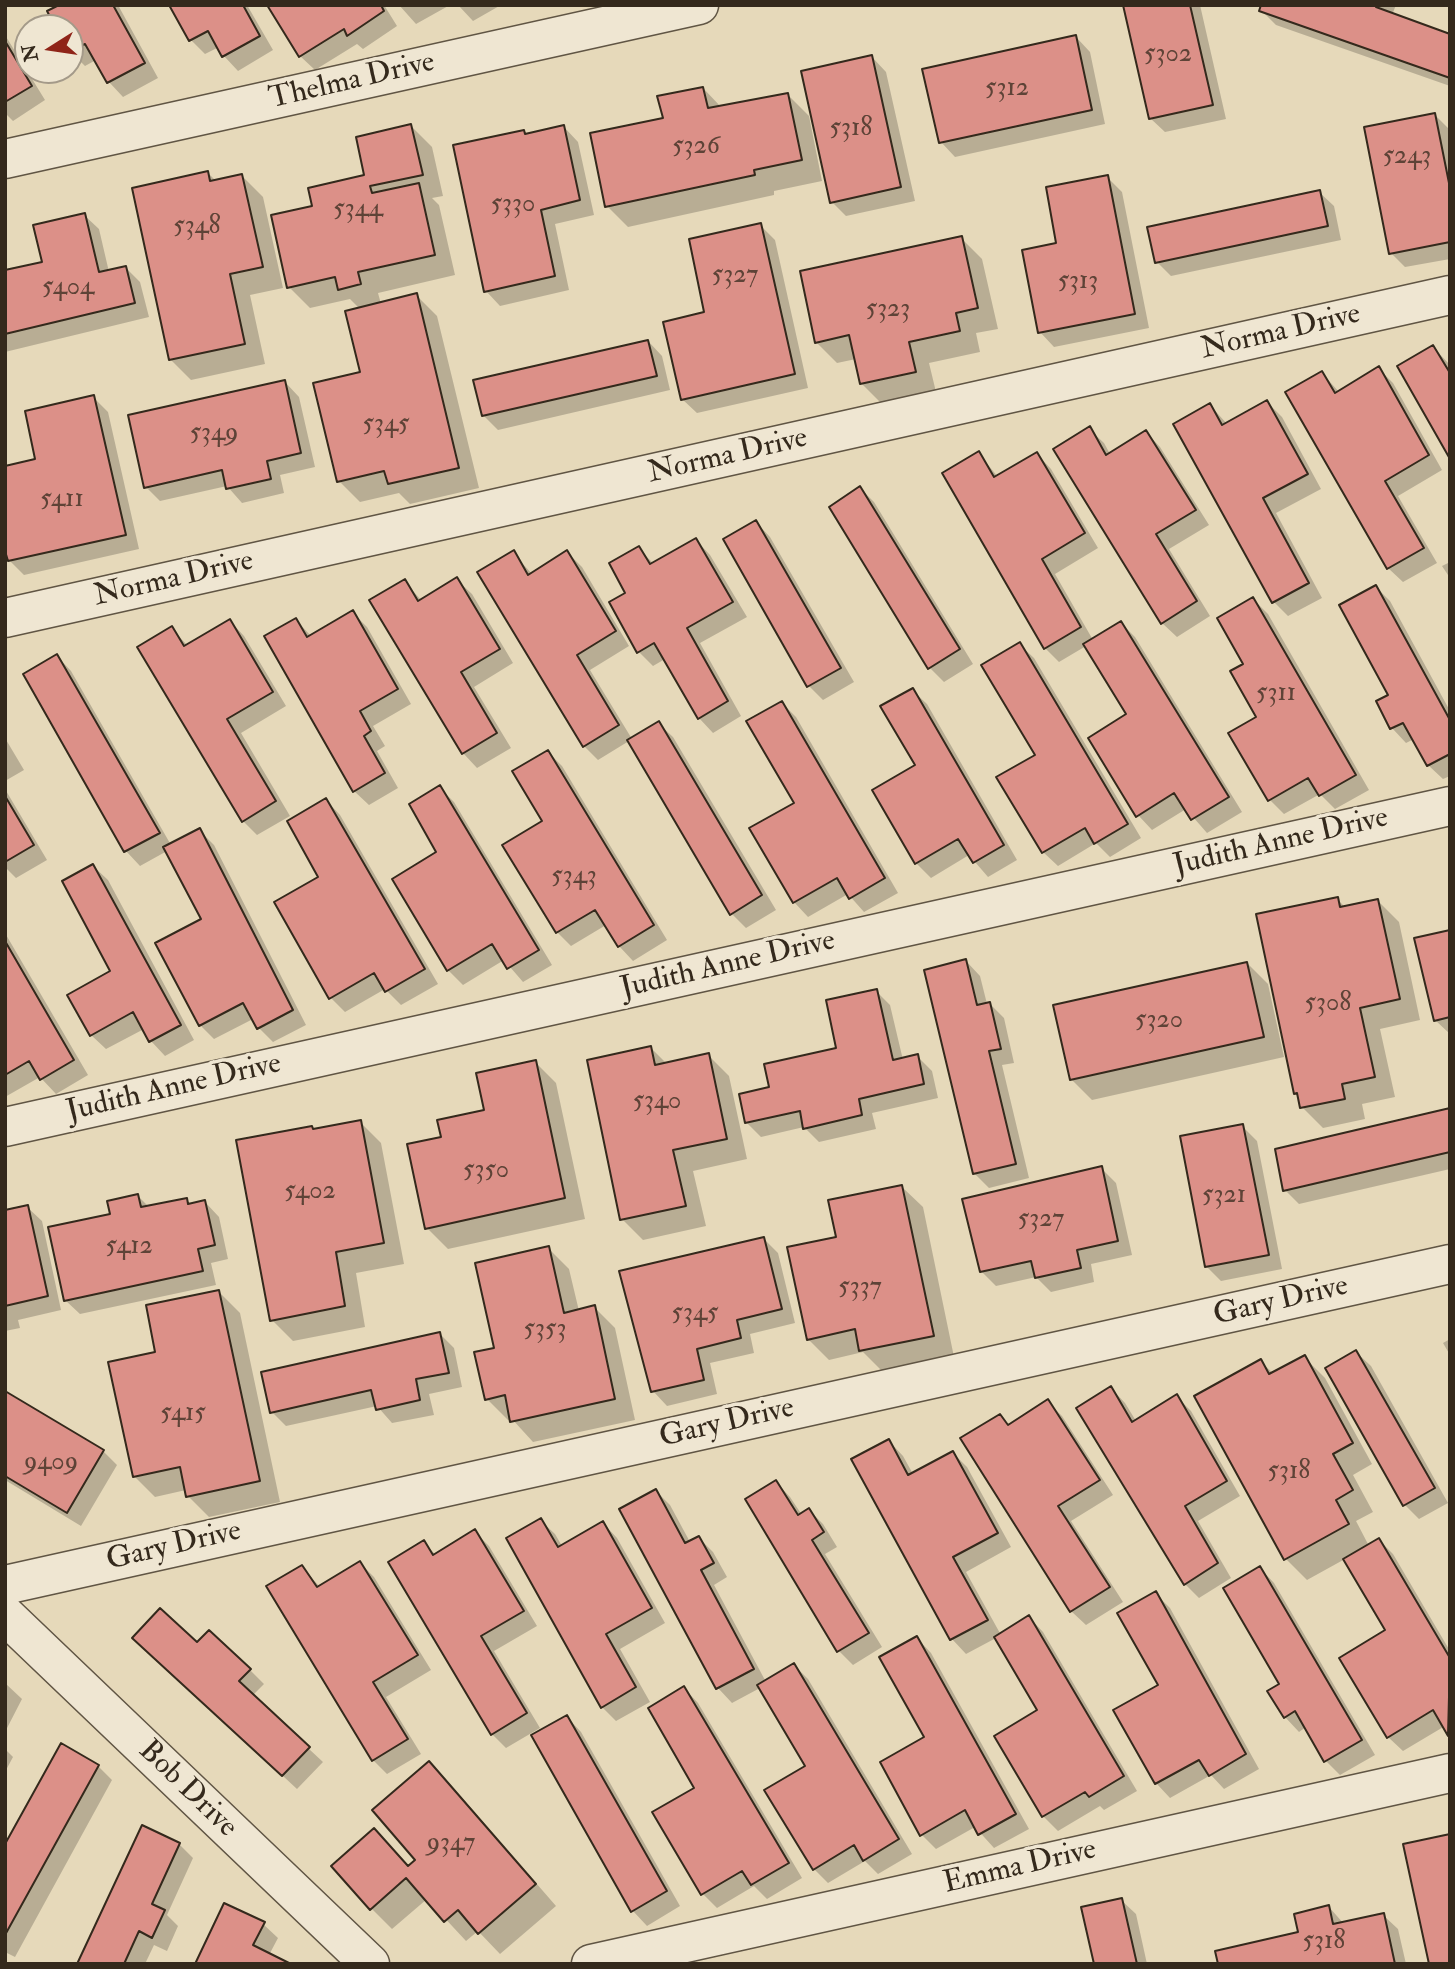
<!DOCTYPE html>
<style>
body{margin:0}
#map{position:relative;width:1455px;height:1969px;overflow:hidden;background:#e6d9ba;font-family:"IM FELL Double Pica",serif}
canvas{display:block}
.frame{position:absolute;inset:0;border:7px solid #34291c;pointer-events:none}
.north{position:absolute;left:14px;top:14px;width:70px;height:70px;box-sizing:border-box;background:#efe6d2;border:2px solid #a49a89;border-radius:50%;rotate:258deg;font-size:19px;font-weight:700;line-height:28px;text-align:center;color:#34291c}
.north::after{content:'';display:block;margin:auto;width:24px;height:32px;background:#8f2418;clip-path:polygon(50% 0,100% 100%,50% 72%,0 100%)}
</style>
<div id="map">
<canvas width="1455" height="1969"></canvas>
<div class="frame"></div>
<div class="north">N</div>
</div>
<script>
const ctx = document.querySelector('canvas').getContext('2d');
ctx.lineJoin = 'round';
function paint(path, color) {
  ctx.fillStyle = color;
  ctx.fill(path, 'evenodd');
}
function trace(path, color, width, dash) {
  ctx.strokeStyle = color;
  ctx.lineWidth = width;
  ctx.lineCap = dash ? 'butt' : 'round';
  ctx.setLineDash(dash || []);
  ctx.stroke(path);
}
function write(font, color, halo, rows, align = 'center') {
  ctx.font = font + ' "IM FELL Double Pica",serif';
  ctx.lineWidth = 7;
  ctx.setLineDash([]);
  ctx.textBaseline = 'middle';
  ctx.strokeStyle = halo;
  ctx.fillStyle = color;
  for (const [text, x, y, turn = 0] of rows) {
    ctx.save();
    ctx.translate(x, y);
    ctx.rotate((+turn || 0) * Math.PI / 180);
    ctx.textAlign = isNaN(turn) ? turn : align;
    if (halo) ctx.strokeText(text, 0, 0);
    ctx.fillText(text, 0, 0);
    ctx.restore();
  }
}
paint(new Path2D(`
 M63 5H118L158 78 123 97 109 82 96 60 85 66 71 52 70 28H58Z
 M171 5H247L273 50 238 71 224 56 219 47 205 54 191 40Z
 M269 5H384L397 26 363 49 357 44 315 70 300 56Z
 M399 5H450L416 24Z
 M458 5H501L473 21Z
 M1125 5H1200L1226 119 1165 132 1150 118Z
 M1263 5H1396L1392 15 1450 36V86L1276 25 1261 10Z
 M5 35 45 100 13 121 5 113Z
 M1076 37 1090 52 1105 124 955 157 941 142Z
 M872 57 886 72 915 201 846 216 832 202Z
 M703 88 721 107 788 95 809 116 822 181 774 191V195L628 227 607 206 665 119Z
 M1434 114 1449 129 1450 134V259L1405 267 1391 253Z
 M411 126 432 147 443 196 432 198 439 205 455 275 378 293 381 304 416 295 437 316 479 488 410 504 399 493 360 502 339 481 362 373 360 309 350 299 310 308 289 287 314 207 366 177Z
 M564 127 578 142 594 215 555 224 569 290 500 306 486 291 524 132 527 135Z
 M208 173 216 181 242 176 263 197 283 288 250 295 265 364 191 380 170 359Z
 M1107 177 1122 192 1149 328 1054 347 1040 332 1059 244Z
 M1319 192 1334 206 1341 240 1171 276 1157 262Z
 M84 215 99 229 109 272 126 268 140 282 149 317 5 352V272L44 263Z
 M760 225 775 240 808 388 697 413 682 399 706 314Z
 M961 238 982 259 998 329 976 333 980 352 929 363 936 392 882 404 861 383 856 359 837 363 816 342Z
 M648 341 662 356 670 390 498 430 484 416Z
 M1433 347 1450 365V455Z
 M1379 369 1393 383 1442 470 1398 496 1437 563 1403 582 1388 568 1322 373 1339 392Z
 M285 382 299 397 315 467 280 475 284 493 242 503 227 486 160 501 146 487Z
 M93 397 108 412 139 549 24 575 9 560 37 461Z
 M1267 402 1282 417 1321 489 1276 513 1322 598 1288 616 1274 602 1210 405 1227 424Z
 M1089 429 1104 443 1110 454 1146 432 1160 447 1209 525 1169 549 1210 616 1177 637 1162 623Z
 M979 454 998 477 1037 454 1051 469 1098 548 1055 574 1093 640 1121 623 1135 637 1242 812 1207 833 1186 809 1152 830 1138 815 1129 714 1086 646 1059 662 1045 648Z
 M860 488 874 502 973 664 944 682 930 668Z
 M756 522 770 537 854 682 823 700 809 686Z
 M696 540 710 555 747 617 700 643 741 716 713 733 699 718 665 659 653 666 639 652 627 594 639 549 654 564Z
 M567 552 582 567 629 646 590 670 632 739 658 723 673 737 776 910 746 928 732 914 629 741 598 760 584 746 513 553 532 574Z
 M1450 562V578L1442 566Z
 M457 580 472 594 513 663 474 687 511 748 477 768 463 753 404 581 422 601Z
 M1376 587 1390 601 1450 711V776L1443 779 1428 765 1414 739 1406 743 1392 728 1378 702 1390 696Z
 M1253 599 1268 614 1369 790 1335 809 1320 794 1284 814 1270 800 1259 718 1245 664Z
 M352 612 367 627 411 704 373 726 385 746 377 751 398 788 369 805 354 791 296 620 311 636Z
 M230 621 244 636 286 706 241 733 290 816 257 835 243 821 171 628 188 646Z
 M1019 644 1034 658 1141 838 1110 857 1096 843 1058 866 1043 852 1037 756Z
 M57 656 71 671 171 845 199 830 214 845 306 1025 273 1042 259 1028 253 1019 214 1039 200 1025 203 920 167 851 140 866 126 851 25 675Z
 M912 690 927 704 1017 860 988 877 969 855 931 878 916 863 918 766Z
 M782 703 796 717 898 893 864 912 848 894 808 917 794 902 796 804Z
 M5 738 24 770 5 781Z
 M548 752 562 766 667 940 633 961 619 946 606 925 571 946 557 932 544 822Z
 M440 788 454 802 552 965 523 982 504 960 463 985 448 970 394 879 439 852Z
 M5 789 47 860 16 878 5 867Z
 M326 800 340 815 438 984 401 1005 385 989 345 1012 331 998 320 878Z
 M93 866 108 880 194 1040 165 1056 151 1041 144 1029 106 1049 91 1035 113 972Z
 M1337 899 1346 908 1378 901 1399 922 1420 1020 1380 1029 1395 1097 1362 1104 1365 1119 1323 1128 1302 1107 1300 1097 1296 1093Z
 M1450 932V1034L1435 1020Z
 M5 933 88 1075 56 1094 40 1077 5 1097Z
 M966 961 980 976 987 1004H990L1004 1018 1014 1063 1002 1065 1029 1178 989 1188 974 1173Z
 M1247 963 1268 984 1284 1057 1092 1100 1071 1079Z
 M876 991 890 1005 903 1060 917 1056 932 1071 938 1098 872 1113 876 1129 819 1142 804 1127 761 1137 747 1123 741 1095 771 1089 838 1050Z
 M651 1048 667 1064 708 1055 729 1076 747 1159 693 1171 706 1226 643 1240 622 1219Z
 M535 1062 556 1083 585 1219 448 1249 427 1228 443 1138 486 1111Z
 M1450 1110V1169L1299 1204 1285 1190Z
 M360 1122 381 1143 404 1264 356 1273 365 1327 293 1341 272 1320Z
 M1242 1126 1257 1141 1282 1269 1221 1281 1206 1266Z
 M1101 1168 1116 1183 1132 1255 1091 1264 1094 1282 1051 1292 1036 1277 996 1286 982 1272Z
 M902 1187 923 1207 954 1357 882 1371 863 1352 829 1360 808 1339 838 1238Z
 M138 1196 149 1207 186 1199 192 1205 205 1202 219 1217 228 1259 211 1263 216 1285 80 1314 65 1300 112 1215Z
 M27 1207 42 1221 61 1310 18 1320 20 1328 5 1331V1212Z
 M764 1239 778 1253 795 1323 750 1334 754 1353 710 1363 717 1394 667 1406 653 1391Z
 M548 1248 569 1269 579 1311 594 1307 615 1328 635 1420 533 1442 512 1419 508 1420 487 1399 496 1349Z
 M219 1292 240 1313 280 1502 209 1517 188 1496 186 1490 155 1497 134 1476Z
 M440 1334 454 1348 462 1387 429 1394 434 1415 392 1423 377 1406 286 1426 272 1412Z
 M1450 1339V1355L1443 1343Z
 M1356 1352 1371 1366 1448 1503 1419 1519 1405 1505 1327 1368Z
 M1304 1357 1325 1378 1372 1464 1353 1475 1373 1512 1356 1521 1369 1546 1379 1540 1393 1554 1450 1651V1734L1445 1726 1403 1751 1388 1737 1387 1630 1345 1559 1307 1580 1286 1559 1196 1397 1261 1362 1274 1374Z
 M1111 1388 1125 1403 1136 1421 1176 1396 1191 1411 1240 1496 1198 1521 1231 1578 1199 1598 1185 1584Z
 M5 1393 103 1451 117 1465 81 1526 5 1480Z
 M1048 1402 1062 1416 1113 1495 1071 1521 1123 1602 1086 1625 1071 1611 1000 1416 1010 1426Z
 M889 1441 903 1456 913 1474 953 1453 967 1467 1011 1547 966 1572 1001 1635 1029 1617 1043 1632 1137 1791 1104 1810 1100 1806 1058 1831 1043 1816 997 1737 1039 1711 996 1638 966 1654 952 1639 853 1460Z
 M776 1482 790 1497 802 1515 809 1510 823 1524 837 1547 825 1554 882 1647 853 1665 838 1650Z
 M656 1491 670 1505 690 1542 699 1538 713 1552 727 1577 714 1585 766 1682 794 1665 808 1679 912 1854 878 1874 865 1861 828 1883 814 1869 808 1766 760 1688 732 1703 718 1688 621 1509Z
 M540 1520 555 1534 562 1546 603 1523 617 1538 665 1623 620 1649 650 1702 616 1721 602 1707Z
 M475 1532 489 1546 537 1626 494 1651 540 1728 506 1748 492 1734 424 1543 436 1555Z
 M360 1563 374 1577 431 1670 386 1697 421 1754 387 1774 373 1760 302 1567 320 1587Z
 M1260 1568 1274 1583 1375 1755 1340 1775 1326 1761 1306 1727 1299 1732 1285 1717 1282 1684Z
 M1155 1593 1170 1608 1259 1769 1224 1789 1211 1775 1170 1798 1156 1783 1160 1685Z
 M917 1638 931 1653 1029 1829 994 1848 975 1827 936 1849 922 1835 926 1737Z
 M197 1645 250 1670 264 1684 252 1696 323 1762 297 1789 149 1652Z
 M5 1683 22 1699 5 1732Z
 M684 1688 698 1703 802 1878 767 1899 754 1886 717 1908 703 1894 697 1789Z
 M567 1717 581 1732 680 1906 647 1926 633 1911 533 1736Z
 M5 1749 13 1757 5 1772Z
 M429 1763 450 1784 556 1906 500 1954 478 1931 466 1941 427 1899 392 1929 371 1908 374 1830 409 1867 418 1860Z
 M98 1766 112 1780 15 1957 5 1952V1847Z
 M179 1844 193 1858 167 1915 178 1926 167 1951 154 1945 145 1964H79Z
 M1121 1900 1136 1914 1147 1964H1095Z
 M1329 1907 1344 1924 1383 1915 1398 1929 1406 1964H1220L1300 1934Z
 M263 1924 278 1938 269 1955 197 1964Z`), '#0003');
const building = new Path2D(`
 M59 5H113L145 63 107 83 85 44 70 52V28H56L47 11Z
 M169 5H243L260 36 222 57 208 31 189 41Z
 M267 5H381L384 11 347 36 344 29 299 57Z
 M1123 5H1190L1213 105 1149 119Z
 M1261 5H1377L1376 7 1450 34V78L1259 11Z
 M1076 35 1092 110 939 143 922 69Z
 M5 41 32 86 5 102Z
 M872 55 901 187 830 203 801 71Z
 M703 87 708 108 788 93 802 160 754 170 755 175 605 207 590 133 663 118 657 96Z
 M1435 113 1450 188V242L1389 254 1364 127Z
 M411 124 423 175 370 186 372 193 419 183 435 255 358 272 361 284 338 290 335 277 287 288 271 215 312 206 308 188 364 175 356 137Z
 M564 125 580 200 541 210 555 276 484 292 453 145 524 130 525 134Z
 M208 171 210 181 242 174 263 267 230 274 245 344 169 360 132 188Z
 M1108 175 1135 314 1038 333 1022 250 1056 243 1046 187Z
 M1320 190 1328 226 1155 263 1147 227Z
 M85 213 99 272 126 266 135 303 5 334V270L42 262 33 225Z
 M761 223 795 374 681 400 663 322 704 312 689 239Z
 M962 236 978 308 956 313 960 331 909 342 916 372 860 384 849 335 815 343 800 271Z
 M417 293 459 468 388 484 384 471 337 482 313 383 360 372 345 311Z
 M648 340 657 376 482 416 473 380Z
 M1433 345 1450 373V459L1397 366Z
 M1379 366 1429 455 1385 481 1424 548 1387 569 1285 392 1322 371 1335 393Z
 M285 380 301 453 267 461 271 479 226 489 222 470 144 488 128 415Z
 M94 395 126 535 8 561 5 551V466L35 459 25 411Z
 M1267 400 1308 474 1263 498 1309 583 1272 603 1173 424 1210 403 1222 425Z
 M1090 426 1106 455 1146 430 1196 510 1156 534 1197 601 1161 624 1053 449Z
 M979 451 994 477 1037 452 1085 533 1042 559 1081 627 1044 649 942 473Z
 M860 486 960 649 928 669 829 507Z
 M756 520 841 668 807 687 723 539Z
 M696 538 733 602 687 628 728 701 698 719 654 643 637 653 609 602 625 593 609 563 639 546 650 564Z
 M514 550 528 575 567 550 616 631 577 655 619 725 583 747 477 572Z
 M457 577 500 649 461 672 497 733 462 754 369 600 405 579 418 601Z
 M1376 585 1450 720V754L1427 766 1403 723 1390 729 1376 701 1388 695 1339 605Z
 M1253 597 1356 775 1319 796 1308 778 1268 801 1228 733 1256 717 1230 671 1243 664 1217 618Z
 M353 610 398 689 360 711 371 731 364 736 385 773 353 792 264 636 296 618 307 637Z
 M230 619 273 692 227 719 276 801 242 822 137 647 172 626 184 646Z
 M1121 621 1229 797 1191 820 1174 793 1136 817 1088 738 1126 714 1083 644Z
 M1020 642 1128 824 1094 844 1085 828 1042 853 996 777 1035 755 981 665Z
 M57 654 160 833 124 852 23 674Z
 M913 688 1004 845 973 863 958 839 915 864 872 790 915 765 880 706Z
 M782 701 885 878 849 899 837 878 793 903 749 828 794 803 746 721Z
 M659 721 762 895 730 915 627 740Z
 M548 750 654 925 618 947 595 910 556 933 502 845 542 821 512 771Z
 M440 785 539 950 507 969 492 944 447 971 392 879 436 852 409 804Z
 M5 796 34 845 5 862Z
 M326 798 425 969 385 992 374 973 329 999 274 902 318 877 287 821Z
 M200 828 293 1010 257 1029 243 1003 199 1026 155 943 201 919 163 847Z
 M93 864 181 1025 149 1042 133 1012 90 1036 67 995 110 971 62 881Z
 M1338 897 1340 907 1378 899 1400 999 1360 1008 1375 1077 1342 1084 1345 1099 1300 1108 1297 1093 1294 1094 1256 914Z
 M1450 930V1017L1434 1021 1414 938Z
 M5 941 74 1060 40 1080 29 1061 5 1075Z
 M966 959 977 1005 990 1002 1001 1049 989 1051 1016 1164 973 1174 924 970Z
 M1247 962 1264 1037 1070 1080 1053 1005Z
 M877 989 893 1060 918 1054 924 1084 859 1099 862 1115 803 1129 800 1111 745 1123 739 1094 769 1087 764 1064 836 1048 826 1000Z
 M651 1046 655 1065 709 1053 727 1139 673 1150 686 1206 620 1220 587 1060Z
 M536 1060 565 1198 425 1229 407 1144 441 1137 437 1120 484 1110 476 1073Z
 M1450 1108V1152L1283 1191 1275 1149Z
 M361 1120 384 1243 336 1252 345 1306 270 1321 236 1140 312 1126 313 1129Z
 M1243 1124 1269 1255 1205 1267 1180 1136Z
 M1102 1166 1118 1241 1077 1250 1081 1268 1035 1278 1031 1261 980 1272 962 1199Z
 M902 1185 934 1336 859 1351 855 1329 807 1340 787 1247 836 1237 828 1200Z
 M138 1194 141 1207 187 1198 188 1204 205 1200 215 1245 198 1249 203 1271 64 1301 48 1227 110 1214 107 1201Z
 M28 1205 48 1296 5 1306V1210Z
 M764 1237 782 1309 737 1320 741 1338 697 1349 704 1380 651 1392 619 1271Z
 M549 1246 564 1313 595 1305 615 1399 510 1422 505 1395 485 1400 474 1352 494 1348 475 1263Z
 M219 1290 260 1481 186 1497 180 1467 133 1477 108 1362 155 1352 146 1305Z
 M440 1332 449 1373 416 1379 420 1400 376 1410 371 1390 270 1413 261 1372Z
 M1356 1350 1435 1488 1403 1506 1325 1368Z
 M1305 1355 1353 1443 1333 1454 1353 1490 1336 1500 1349 1524 1284 1560 1194 1396 1261 1359 1269 1374Z
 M1111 1386 1132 1422 1177 1394 1227 1481 1185 1506 1218 1563 1184 1585 1076 1408Z
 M5 1391 104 1450 67 1513 5 1476Z
 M1048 1399 1100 1480 1058 1506 1110 1587 1070 1612 960 1438 1000 1414 1008 1425Z
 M889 1439 908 1475 953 1451 998 1533 953 1557 988 1620 950 1640 851 1459Z
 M776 1480 798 1515 809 1508 824 1532 812 1540 869 1633 837 1652 745 1499Z
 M656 1489 685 1543 699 1536 714 1563 701 1570 754 1669 716 1689 619 1509Z
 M541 1518 558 1547 603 1521 652 1608 606 1634 636 1687 601 1708 506 1538Z
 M475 1529 524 1611 481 1636 527 1713 491 1735 388 1562 424 1540 433 1555Z
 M1379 1538 1450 1658 1448 1736 1433 1710 1387 1738 1339 1658 1385 1630 1343 1559Z
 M360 1561 418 1655 373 1682 408 1739 372 1761 266 1586 302 1565 317 1587Z
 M1260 1566 1362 1740 1324 1762 1295 1711 1284 1718 1267 1691 1279 1684 1223 1588Z
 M1156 1591 1246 1754 1209 1776 1199 1760 1155 1784 1113 1710 1158 1685 1117 1613Z
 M160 1608 197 1642 209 1630 251 1669 239 1681 310 1747 282 1776 132 1638Z
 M1029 1615 1124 1776 1089 1797 1085 1792 1042 1817 994 1736 1037 1710 994 1637Z
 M917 1636 1016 1814 978 1835 965 1810 920 1836 880 1762 924 1737 879 1657Z
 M794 1663 899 1839 863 1861 854 1845 813 1870 764 1790 805 1766 757 1685Z
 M684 1686 789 1863 751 1885 742 1871 701 1895 652 1812 694 1788 648 1708Z
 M567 1715 667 1891 631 1912 531 1735Z
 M61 1743 99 1765 5 1935V1844Z
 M429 1761 536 1884 478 1934 458 1910 444 1922 406 1878 370 1910 331 1866 374 1828 408 1866 415 1860 372 1810Z
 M142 1825 180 1843 152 1904 165 1910 152 1938 139 1931 124 1964H77Z
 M1450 1834V1964H1429L1403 1844Z
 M1122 1898 1137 1964H1094L1081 1907Z
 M224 1903 265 1922 253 1945 291 1964H195Z
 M1329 1905 1333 1924 1384 1913 1395 1964H1218L1215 1951 1298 1932 1294 1914Z`);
paint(building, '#dc9088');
trace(building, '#34291c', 2);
const street = new Path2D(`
 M5 159 699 5
 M5 618 1450 295
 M5 1127 1450 806
 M5 1585 1450 1264
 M5 1615 370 1964
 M591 1964 1450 1773`);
trace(street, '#605544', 41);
trace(street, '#efe6d2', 38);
write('26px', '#5e4337', null, [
 ["5302",1168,55],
 ["5312",1007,89],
 ["5318",851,129],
 ["5326",696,147],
 ["5243",1407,157],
 ["5330",513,205],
 ["5344",358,210],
 ["5348",197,227],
 ["5327",735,276],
 ["5313",1078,282],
 ["5404",68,288],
 ["5323",888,310],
 ["5345",386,425],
 ["5349",214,434],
 ["5411",62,500],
 ["5311",1276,694],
 ["5343",574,877],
 ["5308",1328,1004],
 ["5320",1159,1021],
 ["5340",657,1102],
 ["5350",486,1171],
 ["5402",310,1192],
 ["5321",1224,1196],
 ["5327",1041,1220],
 ["5412",129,1247],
 ["5337",860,1288],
 ["5345",695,1314],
 ["5353",545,1330],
 ["5415",183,1414],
 ["9409",51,1463],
 ["5318",1289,1472],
 ["9347",451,1844],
 ["5318",1324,1942]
]);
write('30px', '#34291c', '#efe6d2', [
 ["Thelma Drive",352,82,-13],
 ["Norma Drive",1281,333,-13],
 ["Norma Drive",728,457,-13],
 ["Norma Drive",174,580,-13],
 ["Judith Anne Drive",1281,843,-13],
 ["Judith Anne Drive",728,966,-13],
 ["Judith Anne Drive",174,1089,-13],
 ["Gary Drive",1281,1302,-13],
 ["Gary Drive",727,1424,-13],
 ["Gary Drive",174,1547,-13],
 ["Bob Drive",187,1790,44],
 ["Emma Drive",1020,1868,-13]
]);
</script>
